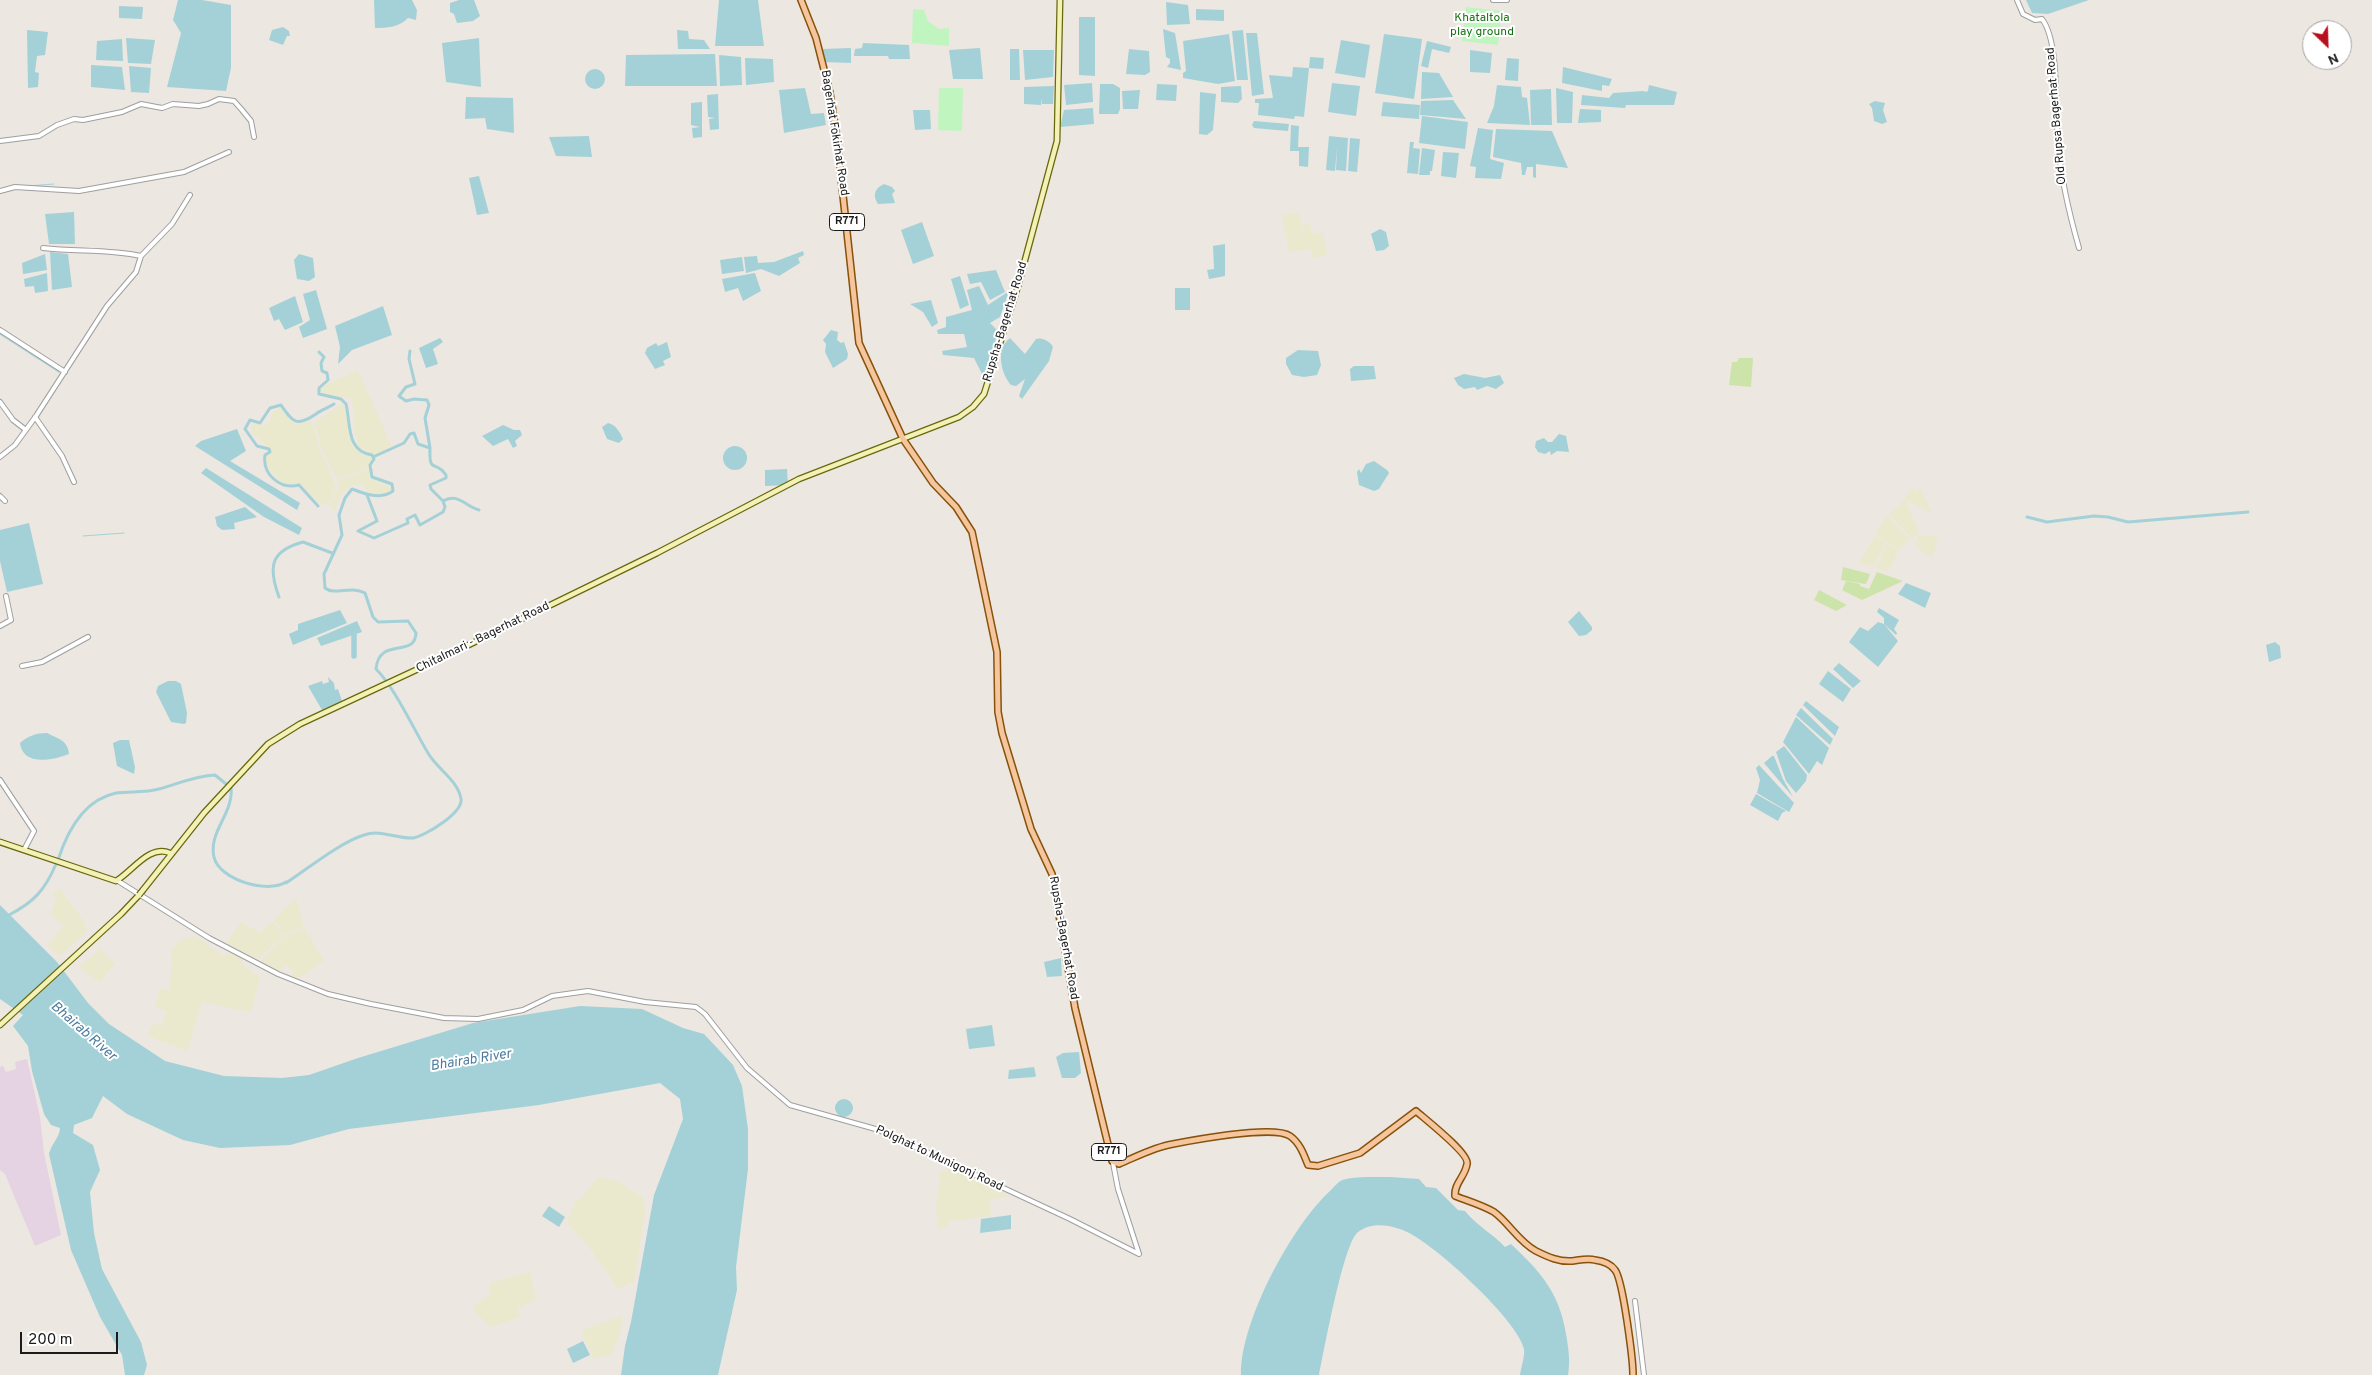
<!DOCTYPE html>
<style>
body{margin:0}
#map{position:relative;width:2372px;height:1375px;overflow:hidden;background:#ece7e1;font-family:Overpass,sans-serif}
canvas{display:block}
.north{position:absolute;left:2302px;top:20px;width:50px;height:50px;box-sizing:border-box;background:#fff;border:1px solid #a4a4a4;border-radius:50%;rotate:156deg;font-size:14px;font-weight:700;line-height:20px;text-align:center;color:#1b1b1b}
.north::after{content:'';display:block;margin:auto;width:18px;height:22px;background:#b90e1f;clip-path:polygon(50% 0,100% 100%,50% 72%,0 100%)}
.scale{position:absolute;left:20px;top:1332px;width:98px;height:22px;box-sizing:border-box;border:2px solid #1b1b1b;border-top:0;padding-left:6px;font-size:15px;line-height:18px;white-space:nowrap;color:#1b1b1b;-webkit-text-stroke:4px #fff;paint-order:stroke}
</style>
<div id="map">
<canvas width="2372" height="1375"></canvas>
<div class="north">N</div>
<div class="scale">200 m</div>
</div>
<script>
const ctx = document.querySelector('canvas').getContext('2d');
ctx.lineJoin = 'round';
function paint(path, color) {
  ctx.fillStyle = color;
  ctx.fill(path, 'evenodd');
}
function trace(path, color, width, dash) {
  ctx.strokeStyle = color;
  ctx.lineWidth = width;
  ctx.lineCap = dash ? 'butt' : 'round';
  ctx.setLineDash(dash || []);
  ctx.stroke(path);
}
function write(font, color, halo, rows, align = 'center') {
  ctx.font = font + ' Overpass,sans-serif';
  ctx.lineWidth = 4;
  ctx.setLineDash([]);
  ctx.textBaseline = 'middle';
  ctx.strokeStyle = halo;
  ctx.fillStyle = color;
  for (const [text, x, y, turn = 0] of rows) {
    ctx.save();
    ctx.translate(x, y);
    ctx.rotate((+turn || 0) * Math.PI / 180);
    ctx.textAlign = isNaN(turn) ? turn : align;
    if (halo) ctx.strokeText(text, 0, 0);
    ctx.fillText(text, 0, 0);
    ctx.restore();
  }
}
paint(new Path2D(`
 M27 1059 40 1117 44 1153 61 1235 35 1246 5 1174 0 1170V1067L3 1066 6 1072 16 1069 15 1062Z`), '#e5d3e3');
paint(new Path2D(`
 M1299 213 1303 238V225L1310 224 1312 234 1323 233 1327 255 1312 258V249L1289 252 1282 215Z
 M358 370 392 447 375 456 359 447 355 434 352 399 324 394 320 390 325 385Z
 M341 404 344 405 346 410 351 444 363 455 370 456 372 460 369 467 337 479 319 443 320 439 314 423Z
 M280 408 290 420 296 424 311 421 317 438V444L337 488 331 491 334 498 325 504 321 505 299 483 286 485 274 476 265 462 266 456 271 451 268 446 251 433V427L255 423 265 426 269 423 273 411Z
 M369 468 370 479 390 486 391 490 387 494 369 492 362 484 351 485 341 495 335 511 327 505 335 499 334 492 339 488 338 481Z
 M1920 487 1932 513 1905 500 1919 532 1912 538 1889 515 1904 500 1912 488 1918 492Z
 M1887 516 1910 539 1899 550 1875 534Z
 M1919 535 1937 537 1936 547 1931 558 1915 545Z
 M1875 536 1886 543 1873 567 1859 562Z
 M1887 544 1898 551 1888 572 1876 568Z
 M60 889 83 920 87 931 60 956 47 945 64 926 50 915 56 902 53 892Z
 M296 898 304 926 284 934 274 920Z
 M273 921 283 935 259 959 226 944 241 922 261 933Z
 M304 928 324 960 314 968 297 980 291 977 294 971 285 965 279 972 261 961 285 935Z
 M195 936 224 956 230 953 242 958 243 965 260 977 251 1012 202 1002 187 1051 148 1036 153 1024 163 1025 166 1011 156 1007 159 989 169 990 172 965 171 951 179 941Z
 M100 949 115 964 100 982 79 967Z
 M954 1168 986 1183 1010 1196 990 1200 991 1216 949 1221 948 1227 938 1229 936 1206 940 1180 938 1173 947 1169Z
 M603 1177 619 1182 635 1192 642 1197 645 1212 634 1282 618 1289 586 1243 567 1223 576 1200 581 1199 596 1179Z
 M530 1272 536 1299 518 1308 520 1317 491 1327 477 1314 473 1306 489 1296 490 1283Z
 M621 1316 622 1327 613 1351 610 1355 594 1359 581 1331Z`), '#eae9cd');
paint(new Path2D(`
 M1739 358H1753L1751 387 1729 385 1732 362H1737Z
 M1843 567 1870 574 1866 584 1841 580Z
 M1877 572 1903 581 1862 600 1842 590 1846 581 1860 584V586L1869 589Z
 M1819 590 1847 605 1836 611 1814 600Z`), '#cce4aa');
paint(new Path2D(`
 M1466 7 1502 11 1498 45 1462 41Z
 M913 9 924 10 928 21 939 29 949 28V46L912 43Z
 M939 88H963L962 131 938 130Z`), '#c1f5c0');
paint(new Path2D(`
 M178 0H202L231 5V68L226 91 167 87 181 33 173 20Z
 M374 0H412L417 10 416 20 408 18C400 27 387 28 375 28Z
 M459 0H474L480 16 473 21 457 23 454 14 450 12V3Z
 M719 0H758L764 46H715Z
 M2026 0H2089L2048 14 2032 13Z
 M1166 2 1188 5 1190 24 1167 25Z
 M119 6 143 7 142 19 119 18Z
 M1196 9 1224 10V21L1196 20Z
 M1079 17H1095V76L1079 75Z
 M283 27 289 31 290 36H287L283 45 269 40 272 30Z
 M1163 29 1175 33 1181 70 1167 67 1170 63V59L1166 57Z
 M27 30 48 32 45 55 37 56 35 72 39 73 38 87 28 88Z
 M677 30 688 31 689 39 704 40 710 49H678Z
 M1243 30 1248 80H1237L1232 31Z
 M1246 33H1257L1264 94 1252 96Z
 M1229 34 1235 81 1218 84 1183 78V73L1186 71 1183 41Z
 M1384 34 1422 39 1414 99 1375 93Z
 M126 38 155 40 151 64 128 63Z
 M479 38 481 87 446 82 442 43Z
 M122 39 123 61 96 60 97 41Z
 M1341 40 1370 45 1365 78 1335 73Z
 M1427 41 1451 47 1449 53 1432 49 1428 68 1421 66Z
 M863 43 909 45 910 59H889L888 56H854L855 49 862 48Z
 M851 48V63L824 62 822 49Z
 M980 48 983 79H953L949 50Z
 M1010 49H1019L1020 80H1010Z
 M1129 49 1149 51 1150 72 1145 75 1126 74Z
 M1023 50H1054L1053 77 1025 80Z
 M1470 50 1492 53 1490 73 1470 72Z
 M715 54 717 86H625L626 55Z
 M719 55 741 57 742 85 720 86Z
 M1310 57 1324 58 1323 69 1309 68 1304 117 1295 116 1294 119 1258 115 1259 103H1255V99L1273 98 1269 75 1292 77 1293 67 1309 68Z
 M745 58 773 59 774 82 746 85Z
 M1507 58 1519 59 1518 81 1505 80Z
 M91 65 122 67 125 90 91 87Z
 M129 66 151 68 149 93 131 92Z
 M1563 67 1612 79 1609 86 1602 85V91L1562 83Z
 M585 79a10 10 0 1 1 20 0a10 10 0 1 1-20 0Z
 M1422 72 1439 73 1453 97 1421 99Z
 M1092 83 1093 102 1066 105 1064 85Z
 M1332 83 1360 86 1356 116 1328 112Z
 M1100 84H1113L1120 88V109L1118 114H1099Z
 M1157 84 1177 85 1176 101 1156 100Z
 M1497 85 1521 87 1522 97 1527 98 1530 125 1487 123 1494 106Z
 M1649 85 1677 92 1674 105H1626L1625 108 1581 105 1582 95 1609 98 1613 93 1644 91 1645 92 1648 91Z
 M1054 86 1053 104H1042V98L1041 105 1024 104V87Z
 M1241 86 1242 99 1238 103 1221 102V87Z
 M805 88 811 114 824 113 826 125 784 133 779 90Z
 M1556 88 1573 92 1572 123H1557Z
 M1551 89 1552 125H1531L1530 90Z
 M1140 90 1138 109H1123L1122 91Z
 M1200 92 1216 94 1213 130 1207 135 1199 134Z
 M718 94 719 129 710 130 709 119 715 118 708 117 707 95Z
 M466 97 513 98 514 133 487 129 485 118 465 119Z
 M1453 100 1466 119 1420 115 1421 101Z
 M1875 101 1885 103 1883 110 1887 122 1882 124 1874 121 1872 108 1869 104Z
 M702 102V137L693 138 692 128 700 127 691 125V103Z
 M1383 102 1420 105 1419 119 1381 116Z
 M1093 108 1094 124 1060 127 1064 110Z
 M1580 109 1601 110V122L1578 123Z
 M913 110H930L931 129 915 130Z
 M1422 116 1468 122 1465 149 1419 143Z
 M1254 121 1289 124 1288 131 1254 128 1252 125Z
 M1291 125 1299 126 1298 147H1309L1308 167 1299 166V151H1290Z
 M1478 128 1493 130 1490 159 1504 163 1501 179 1475 178 1476 167 1470 166Z
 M1496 129 1552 131 1568 168 1536 164V178L1533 177V167H1527L1525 175H1522L1521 163 1493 157Z
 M589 136 592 157 556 156 549 137Z
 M1329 136 1348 138 1346 171 1336 170 1337 148 1335 171 1326 170Z
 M1350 138 1360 139 1357 172 1348 171Z
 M1410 142H1414L1413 148 1420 149 1418 174 1407 173Z
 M1422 148 1435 150 1432 171H1430V175H1419Z
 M1443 152 1459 153 1456 178 1441 176Z
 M479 176 489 213 477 215 469 178Z
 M884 184 892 187 895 191 892 194 895 203 878 204C872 195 875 188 884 184Z
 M74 212 75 244H49L45 214Z
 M922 222 934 256 913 264 901 230Z
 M1380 229 1386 232 1389 246 1384 250 1376 251 1371 234Z
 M1225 244V276L1209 279 1207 270 1214 269 1213 246Z
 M803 251 804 255 798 258 800 263 779 276 761 269 746 273 744 257 757 256 758 263 774 262Z
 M50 252 68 254 72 287 52 290Z
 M45 254 47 270 23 274 22 263Z
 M299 254 313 258 315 277 309 281 297 279 294 260Z
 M742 257 744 271 722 274 720 260Z
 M996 270 1005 292 990 300 981 282 970 284 967 274Z
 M47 273 48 291 35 293 34 286 25 287 24 279Z
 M755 273 761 291 743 301 738 288 725 292 722 279Z
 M960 276 969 305 960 309 951 279Z
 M979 286 988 305 1009 291 1000 317 990 323 998 331 985 380 974 358 943 355 942 351 967 347 964 334H938L937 330 946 327V317L972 310 967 290Z
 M1175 288H1190V310H1175Z
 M316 290 327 329 303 338 299 327 310 320 303 294Z
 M295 296 303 322 285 330 279 319 274 321 269 308Z
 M931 300 938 323 932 327 923 312 910 304Z
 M383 306 392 335 352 350 338 364 340 347 335 326Z
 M831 330 838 332 837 340 841 343 844 342 848 354 847 359 833 368 825 352 826 344 823 340Z
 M440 338 443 342 433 349 438 364 426 368 419 348Z
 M1010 338 1025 354 1036 339C1042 337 1050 341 1053 347L1049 361 1022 399 1019 396 1025 379 1016 386 1011 385C1001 374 995 349 1010 338Z
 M667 342 671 357 663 361 665 365 655 369 645 353 647 348 656 343 658 346Z
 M1298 350 1318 351 1321 365 1317 375 1304 377 1292 375 1286 364V358Z
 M1354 366H1374L1376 379 1351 381 1350 369Z
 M1464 374 1485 378 1500 375 1504 383 1496 389 1487 386 1477 390 1475 387 1464 389 1458 385 1454 378Z
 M608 423C616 425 620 432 623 439L619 443 607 439 602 427Z
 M503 425 514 430H520L522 435 515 441 517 446 513 448 508 439 493 446 482 436Z
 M237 429 246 451 230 461 300 503 297 510 195 446 201 441Z
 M1559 434 1566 436 1569 452 1557 451 1551 455 1550 451 1545 454 1538 452 1535 447 1536 441 1544 438 1548 442H1552Z
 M723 458a12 12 0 1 1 24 0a12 12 0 1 1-24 0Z
 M1374 461 1387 470 1389 473 1379 489 1374 491 1359 485 1357 472 1359 469 1361 473 1366 464Z
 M206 468 302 528 299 535 264 517 201 473Z
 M787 469 788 485 765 486V470Z
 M245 507 257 517 234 523 235 529 222 530 217 526 215 517Z
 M29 523 43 584 7 592 0 561V530Z
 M1906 583 1931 593 1925 608 1898 594Z
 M1879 608 1899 620 1894 629 1897 633 1896 635 1884 624 1898 641 1878 667 1849 642 1860 627 1868 631 1878 622 1884 624V618L1877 612Z
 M340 610 347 623 293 645 289 634 298 630V624Z
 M1579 611 1592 627V630L1586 635 1579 636 1568 622Z
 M357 621 362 632 321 646 317 638Z
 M2275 642 2280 646 2281 658 2269 662 2266 645Z
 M1839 663 1861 681 1853 688 1833 669Z
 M1828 671 1851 689 1843 702 1819 684Z
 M328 677 334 683 335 690 338 689 342 701 322 710 308 686 322 681 323 684 329 682Z
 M168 681H176L181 684 187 713 186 723 184 724 171 722 156 692 158 686Z
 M1806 701 1839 727 1835 736 1803 705Z
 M1801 708 1833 739 1830 745 1796 715Z
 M1796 717 1829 748 1822 765 1817 761 1809 774 1783 742Z
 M47 733C58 739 68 740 69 754 54 760 23 767 20 743 28 736 36 733 47 733Z
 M120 740H129L135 767 134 774 117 766 113 743Z
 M1784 746 1807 775 1806 781 1796 793 1786 781 1776 752Z
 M1772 756H1774L1783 779 1793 797 1764 763Z
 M1759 765 1794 803 1789 812 1757 793 1760 780 1756 768Z
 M1756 794 1786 811 1782 813 1778 821 1750 805Z
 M0 905 57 962 88 1003 109 1024 165 1061 224 1076 282 1078 309 1075 358 1058 473 1023 580 1006 642 1009 683 1028 704 1034 733 1065 742 1086 748 1129V1169L736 1267 737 1290 718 1375H621L625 1346 631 1322 654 1195 683 1119 680 1099 660 1083 539 1105 349 1129 290 1145 220 1148 183 1140 127 1114 103 1096 92 1118 74 1125 73 1133 93 1145 100 1170 90 1192 94 1233 102 1269 141 1342 147 1365 144 1375H125L122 1355 100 1317 71 1250 49 1154C51 1144 60 1137 60 1128L51 1125 44 1114 32 1071 28 1046 13 1026 23 1015 0 999Z
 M1061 958 1062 976 1047 977 1044 962Z
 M992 1025 995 1046 969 1049 966 1029Z
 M1079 1052 1081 1073 1075 1078H1062L1056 1057 1063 1053Z
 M1034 1067 1036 1076 1034 1077 1008 1079 1009 1070Z
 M835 1108a9 9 0 1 1 18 0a9 9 0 1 1-18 0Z
 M1391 1177 1419 1179 1426 1187 1436 1188 1458 1210 1465 1211C1477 1226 1492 1233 1505 1247L1511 1244C1543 1274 1561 1295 1567 1340 1569 1352 1570 1363 1568 1375H1520C1521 1367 1525 1356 1524 1349 1518 1320 1434 1244 1407 1232 1392 1225 1371 1221 1357 1233 1343 1246 1324 1351 1319 1375H1241C1240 1322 1292 1225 1331 1190 1334 1187 1338 1182 1342 1180 1353 1176 1379 1177 1391 1177Z
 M549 1206 565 1217 559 1227 542 1216Z
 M1011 1215V1229L980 1233 981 1219Z
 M583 1341 590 1355 573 1363 567 1349Z`), '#a4d1d7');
trace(new Path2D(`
 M28 186 54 184
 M83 536 124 533`), '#a4d1d7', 1);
trace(new Path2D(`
 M0 333 59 371
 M410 351 409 359 415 384 406 387 399 396 406 401 414 399 427 400 429 405 425 418 430 448
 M373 457 404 443 410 434 414 433 418 444 430 448C429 475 435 459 446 475V478L430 485 431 489 443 501C458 492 466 507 479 510
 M367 495 377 521 358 531 374 538 408 523 407 519 415 515 420 525 443 512 445 507 443 501
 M318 506 299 485C280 490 262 474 265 455L270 452 269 449 257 446 245 429 250 420 260 423 270 408 281 405C293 423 297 427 316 414 321 410 328 408 334 404
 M2027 517 2047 522 2094 516 2108 517 2128 522 2248 512
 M279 597C268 567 270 551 303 542L332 553
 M58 860C67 832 83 800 116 793 130 791 145 793 159 789 178 784 194 776 215 775L231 788C234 813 208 832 214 857 219 880 268 894 286 882
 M286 883C309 868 339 843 364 835 381 829 396 839 413 838 425 836 463 813 461 799 458 780 437 769 428 753 413 728 395 688 376 669 379 636 415 659 416 633L408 621 378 622 373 617 365 593C350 585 335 596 325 588L324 574 342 535 339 515 345 498 352 489C365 494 381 500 393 491L392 484 372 477 370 465 374 459 372 455C346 451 351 425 346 404L341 399 319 394V388L328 380 327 373 322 371 321 363 324 357 319 352
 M9 915C34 902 45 890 56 864`), '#a4d1d7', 3);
trace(new Path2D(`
 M354 656V635`), '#a4d1d7', 5.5);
const tertiary = new Path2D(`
 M1493 0H1507
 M2017 0 2023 14 2035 20 2042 19C2060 42 2055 113 2058 143 2061 180 2069 213 2079 248
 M0 141 39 136 57 125 74 119 83 120 122 112 141 104 162 108 173 104 199 106 208 104 219 99 234 101 242 110 251 121 254 137
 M0 191 15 187 79 191 184 172 229 152
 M43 248C76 252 108 249 141 256
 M0 330 65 372
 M0 402 13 420 26 430
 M35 417 62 456 74 482
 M0 457 15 445 36 416 107 306 136 272 141 256 172 224 190 195
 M0 496 5 501
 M0 626 11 620 6 596
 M22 666 42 662 88 637
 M0 780 34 831 24 850
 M118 881 209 938 278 974 328 994 371 1004 444 1018 478 1019 523 1010 552 996 588 991 645 1002 696 1007 705 1014 747 1068 790 1105 879 1130 1070 1219 1139 1254
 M1113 1163 1118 1189 1139 1254
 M1635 1301 1644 1375`);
const secondary = new Path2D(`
 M0 842 116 881C132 872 149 844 170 853
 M143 890 204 813 268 744 300 724 446 656 657 553 799 479 959 417 973 407 984 394 1018 286 1057 141 1060 0
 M0 1025 121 914 139 895`);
const primary = new Path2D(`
 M801 0 816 38 830 93 836 131 859 343 903 439 933 483 956 507 972 532 997 652 998 712 1002 733 1031 829 1052 874 1075 1008 1112 1161 1119 1164C1136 1157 1154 1147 1173 1144 1194 1140 1274 1125 1290 1136 1300 1143 1304 1155 1308 1165L1318 1166 1360 1153 1416 1111C1425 1119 1470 1154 1467 1164 1465 1177 1454 1183 1455 1196 1468 1201 1482 1205 1494 1212 1509 1223 1519 1242 1536 1251 1548 1257 1559 1262 1572 1261 1580 1260 1588 1258 1595 1260 1602 1261 1611 1264 1615 1270 1623 1280 1633 1360 1633 1375`);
trace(tertiary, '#9f9f9f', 6);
trace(secondary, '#68680c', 7);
trace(primary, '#88520a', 8);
trace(tertiary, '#fff', 4);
trace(secondary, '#f4f1b7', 4.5);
trace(primary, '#f5c69e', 5);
const secondaryBridge = new Path2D(`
 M139 895 143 890`);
trace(secondaryBridge, '#68680c', 7, []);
trace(secondaryBridge, '#f4f1b7', 4.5);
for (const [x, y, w] of [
 [847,222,35],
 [1109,1152,35]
]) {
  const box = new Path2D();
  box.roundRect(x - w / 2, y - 8.5, w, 17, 4);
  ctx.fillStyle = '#fff';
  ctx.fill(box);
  trace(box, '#1b1b1b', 1);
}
write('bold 11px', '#1b1b1b', null, [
 ["R771",847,222],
 ["R771",1109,1152]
]);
write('12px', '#147012', '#fff', [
 ["Khataltola",1482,19],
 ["play ground",1482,33]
]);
write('12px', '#1b1b1b', '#fff', [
 ["Old Rupsa Bagerhat Road",2057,116,-95],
 ["Bagerhat Fokirhat Road",834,133,81],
 ["Rupsha-Bagerhat Road",1006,322,-73],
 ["Chitalmari - Bagerhat Road",483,638,-26],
 ["Rupsha-Bagerhat Road",1063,938,80],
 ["Polghat to Munigonj Road",939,1159,25]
]);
write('italic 14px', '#4c7b9c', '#fff', [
 ["Bhairab River",83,1032,41],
 ["Bhairab River",471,1061,-9]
]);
</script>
